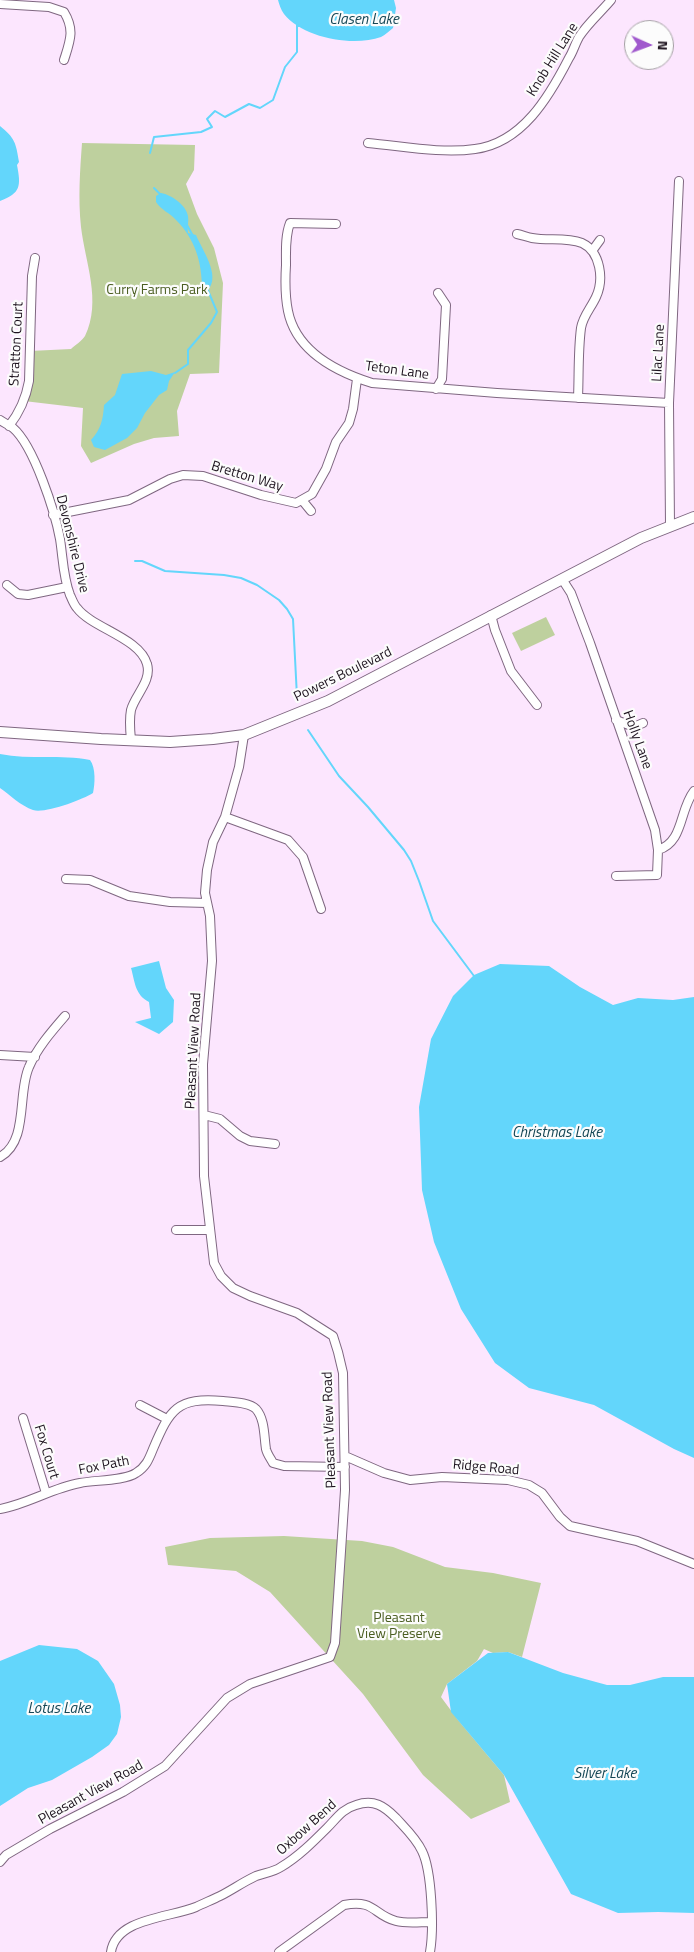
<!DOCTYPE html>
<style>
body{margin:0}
#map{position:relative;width:694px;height:1952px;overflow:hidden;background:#fce6fe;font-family:"Titillium Web",sans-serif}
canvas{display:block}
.north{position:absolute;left:624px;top:20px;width:50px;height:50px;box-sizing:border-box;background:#fcfcfc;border:1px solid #a39fa3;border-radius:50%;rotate:92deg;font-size:14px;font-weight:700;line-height:20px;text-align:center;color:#1d131e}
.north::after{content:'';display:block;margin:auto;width:18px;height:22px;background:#a059cd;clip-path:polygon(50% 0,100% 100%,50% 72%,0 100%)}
</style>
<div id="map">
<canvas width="694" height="1952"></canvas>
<div class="north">N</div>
</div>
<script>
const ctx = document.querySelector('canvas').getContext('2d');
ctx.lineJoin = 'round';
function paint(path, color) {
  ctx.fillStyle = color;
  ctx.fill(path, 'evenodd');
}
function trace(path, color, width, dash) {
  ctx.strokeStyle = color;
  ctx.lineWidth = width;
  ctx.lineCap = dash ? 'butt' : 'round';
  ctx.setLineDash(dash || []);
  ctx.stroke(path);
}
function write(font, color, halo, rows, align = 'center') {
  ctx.font = font + ' "Titillium Web",sans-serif';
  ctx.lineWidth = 4.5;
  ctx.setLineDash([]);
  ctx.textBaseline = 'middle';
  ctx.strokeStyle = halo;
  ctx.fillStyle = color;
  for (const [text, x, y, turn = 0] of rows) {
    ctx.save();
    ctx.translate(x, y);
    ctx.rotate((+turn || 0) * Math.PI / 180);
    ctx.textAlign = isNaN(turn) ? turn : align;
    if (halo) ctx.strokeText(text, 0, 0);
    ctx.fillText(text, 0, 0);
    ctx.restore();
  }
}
paint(new Path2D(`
 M82 143 195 145 194 170 186 184 197 214 214 248 223 283 219 373 190 374 177 411 179 436 154 438 134 444 91 463 81 446 83 408 24 401 30 351 71 349C75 345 82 341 85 336 102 301 85 262 81 227 78 198 80 171 82 143Z
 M546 617 555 635 521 651 512 633Z
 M284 1536 362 1541 393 1547 445 1567 493 1573 541 1583 522 1657 508 1652 493 1653 484 1649 477 1661 447 1684 441 1697 458 1720 504 1775 510 1802 471 1819 423 1775 363 1694 270 1592 236 1571 168 1565 165 1547 210 1538Z`), '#bed09e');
paint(new Path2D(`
 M278 0H394L396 8 393 28C389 31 385 35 381 37 353 47 303 38 284 14 281 10 279 4 278 0Z
 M0 126C15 138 16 143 19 162L17 165C21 186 21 193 0 201Z
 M161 193C172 195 186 205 188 216 189 221 187 227 188 233L196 235C202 250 221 275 208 290L202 289C202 262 195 239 176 220 170 213 161 210 156 202V196Z
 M151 371 166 375 175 372 169 381 167 390 159 395 145 413 137 428 127 438 105 450 94 447 91 440C101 429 103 420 104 405L115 395 122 374Z
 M0 754C30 760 61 754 90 760 96 768 95 784 93 793 82 800 44 814 33 810 21 806 10 795 0 788Z
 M159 961 166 988 174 1000 173 1022 159 1034 135 1022 151 1018 149 1002C135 995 135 982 131 968Z
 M500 964 549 966 580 987 613 1005 638 998 673 1000 694 997V1458L674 1449 594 1405 529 1388 495 1363 461 1309 434 1242 422 1190 419 1107 431 1039 453 996 474 975Z
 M39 1645 77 1649 98 1661 114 1684 120 1705 121 1717 117 1734 109 1745 92 1757 52 1780 28 1788 0 1806V1661Z
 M508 1652 563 1673 607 1685H630L663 1677H694V1913L658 1912 618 1913 571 1894 504 1775 451 1712 447 1684 488 1653Z`), '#63d6fb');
trace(new Path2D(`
 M150 153 154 137 201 132 212 127 207 119 215 111 225 117 249 104 260 108 273 100 285 67 297 52V25L299 26
 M154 188 161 195
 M187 225 193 236
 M175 373 188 364V350L211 323 217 312 207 288
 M135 561H142L165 571 224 575 241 578 257 585 279 600 287 609 293 619 297 697
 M308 730 339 776 368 807 404 850 411 861 419 881 433 921 474 976`), '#63d6fb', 2);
const minor = new Path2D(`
 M0 4 49 7 64 12C75 30 70 41 64 60
 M368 143C402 146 442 154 475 149 522 143 549 97 569 58 573 52 575 44 579 37 587 24 601 12 611 0
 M336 224 290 223C285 236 286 251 286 265 285 281 285 296 288 311 296 351 337 372 372 383L497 393 669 403
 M517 234C522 235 527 237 532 238 548 241 566 237 582 243 601 252 604 280 596 297 591 308 583 316 581 328 578 351 579 375 578 398
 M592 251 600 240
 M436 389 442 379 446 305 438 293
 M0 420C4 423 9 425 13 428 34 446 55 512 60 539 63 558 63 577 70 595 72 599 74 605 77 608 92 628 140 638 147 664 152 681 135 695 131 710 129 720 130 730 131 740
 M9 426C20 412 26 398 29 381L32 276 35 258
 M302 500 311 511
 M53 515 129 500 170 479 183 475 203 476 261 495 296 503 312 494 326 469 336 442 349 423 353 409 357 379
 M670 526 669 403 679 181
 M562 579 571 593 590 643 655 830 658 850 657 875 616 876
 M7 585 18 594 28 595 67 587
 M491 615 495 630 511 671 537 705
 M616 720 634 727 643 723
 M225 817 288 840 303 857 321 909
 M658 850C684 842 679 810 694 791
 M66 879 90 880 129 896 170 902 207 903
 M0 1055 35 1057
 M204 1115 220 1119 240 1136 250 1141 275 1144
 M0 1157C29 1141 17 1093 29 1067 37 1048 52 1031 65 1016
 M176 1230H209
 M140 1405 167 1419
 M23 1418 46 1493
 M345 1456 384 1473 410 1480 442 1477 508 1480 529 1485 542 1493 560 1517 570 1526 637 1541 694 1564
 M0 1509C28 1504 52 1488 80 1483 95 1480 124 1481 136 1473 146 1467 149 1459 153 1449 170 1409 177 1397 223 1401 233 1402 249 1402 256 1409 265 1419 264 1437 266 1449 267 1454 271 1459 273 1463L284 1466 345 1467
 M0 1862 6 1855 50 1829 123 1792 165 1766 227 1698 250 1684 330 1657 335 1643 345 1490 343 1373 338 1352 333 1336 297 1313 250 1296 233 1288 221 1276 214 1263 204 1176 203 1064 212 961 210 916 205 893 207 870 213 842 225 817 239 767 244 735
 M111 1952C116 1918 169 1918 196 1907 204 1903 212 1900 220 1896 232 1890 243 1882 256 1876 264 1873 274 1872 281 1867 298 1857 313 1842 327 1828 337 1818 342 1809 356 1805 374 1799 384 1806 396 1818 405 1828 416 1838 422 1851 432 1871 434 1929 430 1952
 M279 1952 344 1905C375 1899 373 1915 396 1921 407 1924 420 1922 432 1922`);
const major = new Path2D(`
 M0 732 101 739 170 742 213 739 244 735 328 701 641 538 694 517`);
trace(minor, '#7f6781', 10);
trace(major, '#7f6781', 12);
trace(minor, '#fff', 8);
trace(major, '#fff', 10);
write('14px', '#1d131e', '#fcfcfc', [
 ["Knob Hill Lane",553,60,-58],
 ["Stratton Court",17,344,-87],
 ["Lilac Lane",659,353,-87],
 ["Teton Lane",397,371,8],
 ["Bretton Way",247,477,17],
 ["Devonshire Drive",72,544,76],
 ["Powers Boulevard",343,675,-26],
 ["Holly Lane",637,740,70],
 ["Pleasant View Road",194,1051,-87],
 ["Pleasant View Road",330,1430,-92],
 ["Fox Court",46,1452,73],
 ["Fox Path",104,1466,-11],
 ["Ridge Road",486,1468,5],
 ["Pleasant View Road",91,1793,-29],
 ["Oxbow Bend",307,1828,-42]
]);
write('14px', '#4b5e22', '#fcfcfc', [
 ["Curry Farms Park",157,291],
 ["Pleasant",399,1619],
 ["View Preserve",399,1635]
]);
write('italic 15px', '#144655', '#fcfcfc', [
 ["Clasen Lake",364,20],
 ["Christmas Lake",557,1133],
 ["Lotus Lake",59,1709],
 ["Silver Lake",605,1774]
]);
</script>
